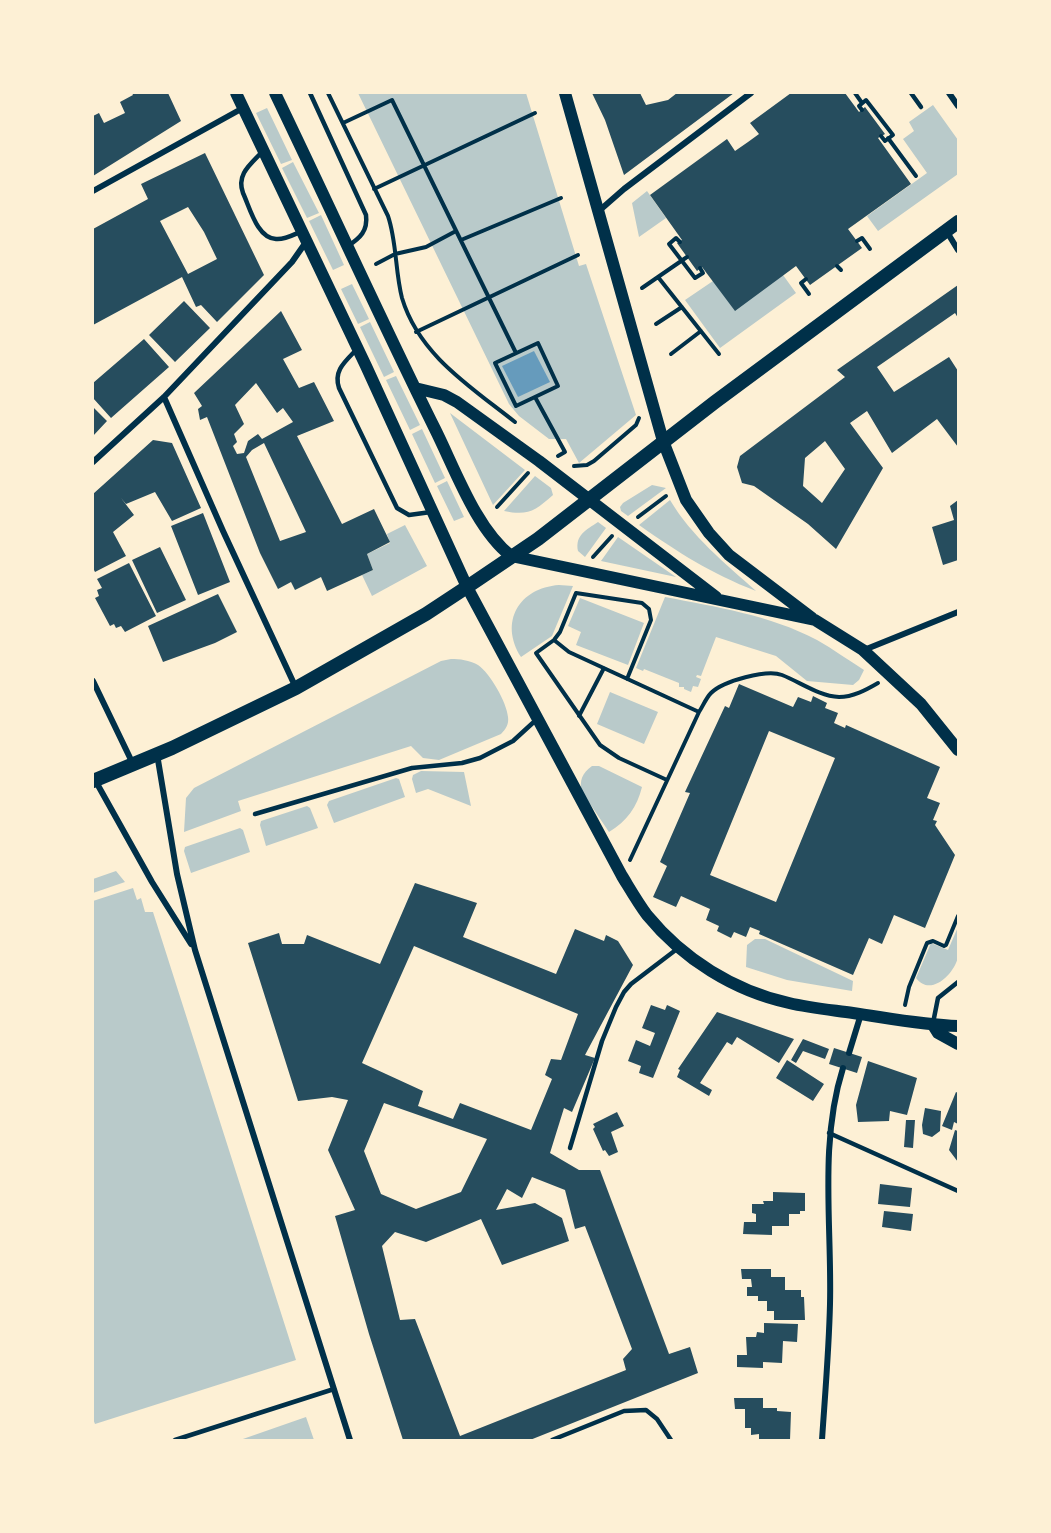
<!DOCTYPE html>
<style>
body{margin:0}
#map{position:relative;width:1051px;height:1533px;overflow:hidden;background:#fdf0d5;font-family:Rubik,sans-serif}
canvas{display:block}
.frame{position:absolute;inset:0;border:94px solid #fdf0d5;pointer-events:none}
</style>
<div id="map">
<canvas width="1051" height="1533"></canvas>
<div class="frame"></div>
</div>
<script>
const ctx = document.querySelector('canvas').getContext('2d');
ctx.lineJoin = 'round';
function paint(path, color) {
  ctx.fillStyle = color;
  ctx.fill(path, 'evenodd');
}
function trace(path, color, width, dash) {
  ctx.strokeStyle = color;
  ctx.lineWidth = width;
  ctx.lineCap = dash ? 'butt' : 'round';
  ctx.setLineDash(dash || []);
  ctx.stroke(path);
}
paint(new Path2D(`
 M358 93H526L579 266 586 264 636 415 579 463 566 439H549L519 416 509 404Z
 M933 105 958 140V174L878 231 867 216 927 173 903 139 914 131 909 122Z
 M267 108 292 160 281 164 256 113Z
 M293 162 319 213 307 218 282 168Z
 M647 191 666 218 639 237 632 203Z
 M321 215 344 265 333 270 309 221Z
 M783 275 796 293 720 348 685 300 713 281Z
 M352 284 369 319 358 324 341 289Z
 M370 322 394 372 384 377 360 327Z
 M396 376 420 425 410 430 386 380Z
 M450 413 525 470 493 505Z
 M422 429 445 478 435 483 412 434Z
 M535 476 551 488 553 495C535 511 528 516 504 511Z
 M447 481 464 517 454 521 437 486Z
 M652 485 666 488 628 516 621 511 620 507 623 503Z
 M670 500C692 537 725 563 756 591 710 573 679 553 639 525Z
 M598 522 606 528 585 557 578 551C575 535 586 530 598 522Z
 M405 525 427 566 372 596 362 575 373 570 367 554 390 543 387 534Z
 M618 537 676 577 601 561Z
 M559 585 573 586 552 636 521 657C499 622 519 588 559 585Z
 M665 597C716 607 770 615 817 640 833 649 848 660 864 670L859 680 853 685 807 681 776 656 716 637 701 676 697 675 696 677 701 679 698 687 693 686 691 692 684 689V687H679V683L644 669 643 671 636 668Z
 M580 598 644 623 628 665 576 645 581 632 568 626Z
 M451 659C460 659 469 660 478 665 490 673 507 703 508 717 509 724 506 729 501 734L439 760 423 758 411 746 238 801 241 811 184 832 186 798 194 788 441 661Z
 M610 692 658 712 644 744 597 724Z
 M592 766H599L642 787C637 807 627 821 609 832L582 792C579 781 582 773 592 766Z
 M421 771 464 772 471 806 428 789 416 793 412 779 413 775Z
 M396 778 399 779 405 797 334 823 327 805 329 801Z
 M307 806 310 808 318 828 266 846 260 825 261 821Z
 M240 828 243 830 250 852 191 873 184 851 185 847Z
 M116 871 125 882 93 893V879Z
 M133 888 137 900 141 898 145 912H153L296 1360 95 1424 93 1419V901Z
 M958 927C958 936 960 948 958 957 954 975 930 997 916 978L931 943 948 950Z
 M755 939H765L853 981 852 991 787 980 746 967 747 945Z
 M306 1417 314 1440H240Z`), '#b9caca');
paint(new Path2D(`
 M534 351 550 382 518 397 502 366Z`), '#669bbc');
paint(new Path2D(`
 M132 93H168L181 121 93 176V116L99 113 104 123 125 113 120 102 133 95Z
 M592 93H640L646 105 668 100 677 93H734L624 175 605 120Z
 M791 93H845L859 112 865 107 885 134 878 138 911 184 848 229 862 248 810 285 796 266 735 311 702 267 697 271 677 243 682 240 650 195 727 139 735 151 748 142 759 134 750 123Z
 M205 153 264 275 217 322 201 305 196 307 182 277 93 325V229L148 199 141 184ZM188 207 204 232 217 259 188 274 160 221Z
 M958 285V318L955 313 877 367 894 392 949 357 958 371V447L937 419 892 453 867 411 850 423 883 468 836 549 808 524 754 486 742 483 737 467 740 456 845 377 837 370ZM825 441 845 469 822 503 803 486 805 458Z
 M184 301 210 328 175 362 149 335Z
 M281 311 302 350 283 359 299 388 314 382 334 421 297 436 342 524 374 509 390 542 367 554 373 570 327 591 321 577 295 590 291 582 278 589 260 553 207 417 200 420 198 409 202 406 194 393ZM256 383 277 413 283 408 293 422 262 439 258 434 248 441 244 453 237 454 233 446 237 442 234 434 244 424 235 405ZM264 443 306 532 280 541 246 457 252 450Z
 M144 339 169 367 111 418 93 398V383Z
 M93 407 107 421 93 436Z
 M153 440 172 443 201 508 172 521 155 492 126 504 121 498 134 515 113 532 126 556 95 572 93 568V494Z
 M958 500V560L943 565 932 527 954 520 950 506Z
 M203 513 230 582 198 595 171 526Z
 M160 547 186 600 157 613 132 560Z
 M129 563 156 616 125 632 121 626 116 628 114 624 110 626 95 598 99 596 97 590 102 588 97 579Z
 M218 594 237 632 215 643 163 662 148 626Z
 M739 684 793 707 798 697 811 702 813 696 827 703 825 708 838 713 834 723 845 728 846 725 940 767 927 798 940 803 933 820 937 821 935 825 955 855 925 928 894 915 882 944 869 938 853 975 759 934 760 931 750 927 746 937 734 932 731 938 717 931 719 926 706 920 710 909 681 896 676 907 653 897 667 866 660 862 690 793 685 792 725 706 729 708ZM769 731 835 758 776 902 710 875Z
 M415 883 477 903 463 937 556 974 575 929 604 941 606 935 618 941 633 965 585 1055 595 1058 572 1112 564 1108 550 1153 579 1170H600L669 1354 690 1347 698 1373 530 1440H403L369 1334 335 1216 355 1210 328 1150 348 1100 332 1097 298 1101 248 943 279 933 282 944H304L307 935 380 964ZM414 946 578 1014 561 1060 551 1059 545 1075 552 1079 531 1130 460 1103 453 1119 418 1106 423 1091 362 1063ZM384 1103 487 1139 461 1192 416 1209 381 1194 364 1151ZM532 1177 565 1190 575 1229 585 1226 632 1349 623 1359 626 1370 460 1436 415 1319 400 1320 382 1246 395 1232 426 1242 481 1219 502 1265 569 1241 562 1218 535 1203 496 1210 507 1189 522 1198Z
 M651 1005 665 1010 667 1005 680 1011 653 1078 639 1073 641 1066 628 1061 636 1040 650 1046 655 1033 642 1028Z
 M717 1012 794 1039 779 1063 737 1037 732 1045 727 1042 700 1083 712 1090 709 1096 677 1077 680 1070 678 1069Z
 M803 1039 829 1049 825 1059 803 1051 796 1063 791 1060Z
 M834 1048 862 1057 857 1073 829 1064Z
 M787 1060 824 1084 813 1101 776 1078Z
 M868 1061 917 1078 907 1115 890 1111 889 1121 858 1122 856 1105Z
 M956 1092 958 1093V1124L954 1122 952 1130 942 1126Z
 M925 1108 941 1111 940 1131 932 1137 923 1134 922 1125Z
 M617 1112 624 1126 611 1132 618 1152 609 1156 605 1150 603 1151 593 1129 595 1127 593 1124Z
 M906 1120H915L913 1148 904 1147Z
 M955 1130 958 1131V1162L949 1150Z
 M880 1184 912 1188 910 1207 878 1204Z
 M773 1192 805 1193V1211H800V1214H789V1226H772V1235L743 1234 744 1222H756V1214L752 1213V1204H764L763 1201H773Z
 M884 1211 913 1214 911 1231 882 1227Z
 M741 1269H771V1277H785V1290H801V1297H804L805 1320H774V1311H767V1301H758V1296H747V1287H752L751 1279H742Z
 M764 1323 798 1324 797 1342 783 1341 782 1363 763 1362V1368L737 1367V1355H747L746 1337H756L757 1332 764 1333Z
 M734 1398H763V1408H777V1411L791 1412 790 1440H759V1434L751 1435V1428H745V1409H735Z`), '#264d5e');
trace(new Path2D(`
 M328 93 388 216C397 243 395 271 402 298 419 355 471 387 515 422
 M855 93 862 103
 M862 110 859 106 866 100 893 135 885 141 881 136
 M343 123 392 100 516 353
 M888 138 916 176
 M374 189 535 113
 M461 240 561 198
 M857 241 862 238 870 249
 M680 242 676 238 669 244 695 278 703 273 700 268
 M376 264 395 254 426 247 456 231
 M837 266 841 270
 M658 277 719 354
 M806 279 801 283 809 294
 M642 288 687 257
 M656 324 682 307
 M416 332 578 255
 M538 343 558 386 516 406 495 363Z
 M671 354 701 331
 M535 397 565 452 558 456
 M574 466 587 465 594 461 636 425 639 418
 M497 507 528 473
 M638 517 666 496
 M593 557 612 536
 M554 640 569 652 699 712
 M627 679 651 620 649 609 642 603 576 593 560 632 554 640 536 653 600 745 619 758 667 780
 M579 716 604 668
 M630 860 699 712C703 706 706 698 711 693 723 681 767 669 782 675 800 682 819 696 839 697 853 697 866 690 878 683
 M905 1005 909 987 927 943 933 941 944 946 946 945 958 916`), '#003049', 4);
trace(new Path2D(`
 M310 93 366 215C368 231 360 238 348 246
 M911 93 921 107
 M263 151C251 164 236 174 243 193 250 208 257 238 276 239 284 240 293 235 300 232
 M357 349C346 361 333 370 339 388L397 508 409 515 431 512
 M255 814 412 768 462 763 480 758 513 741 536 720
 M933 1023 938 998 958 982
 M829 1133 958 1191
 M570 1148 602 1041 616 1007 624 992 631 984 677 949
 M175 1440 334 1389
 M552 1440 624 1411 646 1410 657 1419 671 1440`), '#003049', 4.5);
trace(new Path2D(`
 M949 93 958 106
 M93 191 243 108
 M600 210 624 189 751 93
 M947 232 958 250
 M164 397 223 531 296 688
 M93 462 164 397 292 262 306 242
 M864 650 958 612
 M93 681 133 764
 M157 754 177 874 195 950 350 1440
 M95 780 152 882 191 944
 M849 1053 861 1014
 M822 1440C825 1395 829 1349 830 1304 832 1225 819 1144 843 1068`), '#003049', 6);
trace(new Path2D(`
 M236 93 366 366 467 587 622 876C630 889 638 903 647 915 683 959 734 991 789 1003 810 1008 832 1010 853 1013 888 1018 923 1025 958 1026
 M275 93C329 205 380 318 435 429 455 469 476 529 511 556L815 620 863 650 921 704 958 750
 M565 93 663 441 686 500 709 533 729 555 812 618
 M415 388 444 395 457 402 539 461 716 597
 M933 1025 938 1033 958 1044`), '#003049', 12);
trace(new Path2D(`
 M93 781 172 748 296 688 426 614 467 587 538 539 715 402 958 222`), '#003049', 14);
</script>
